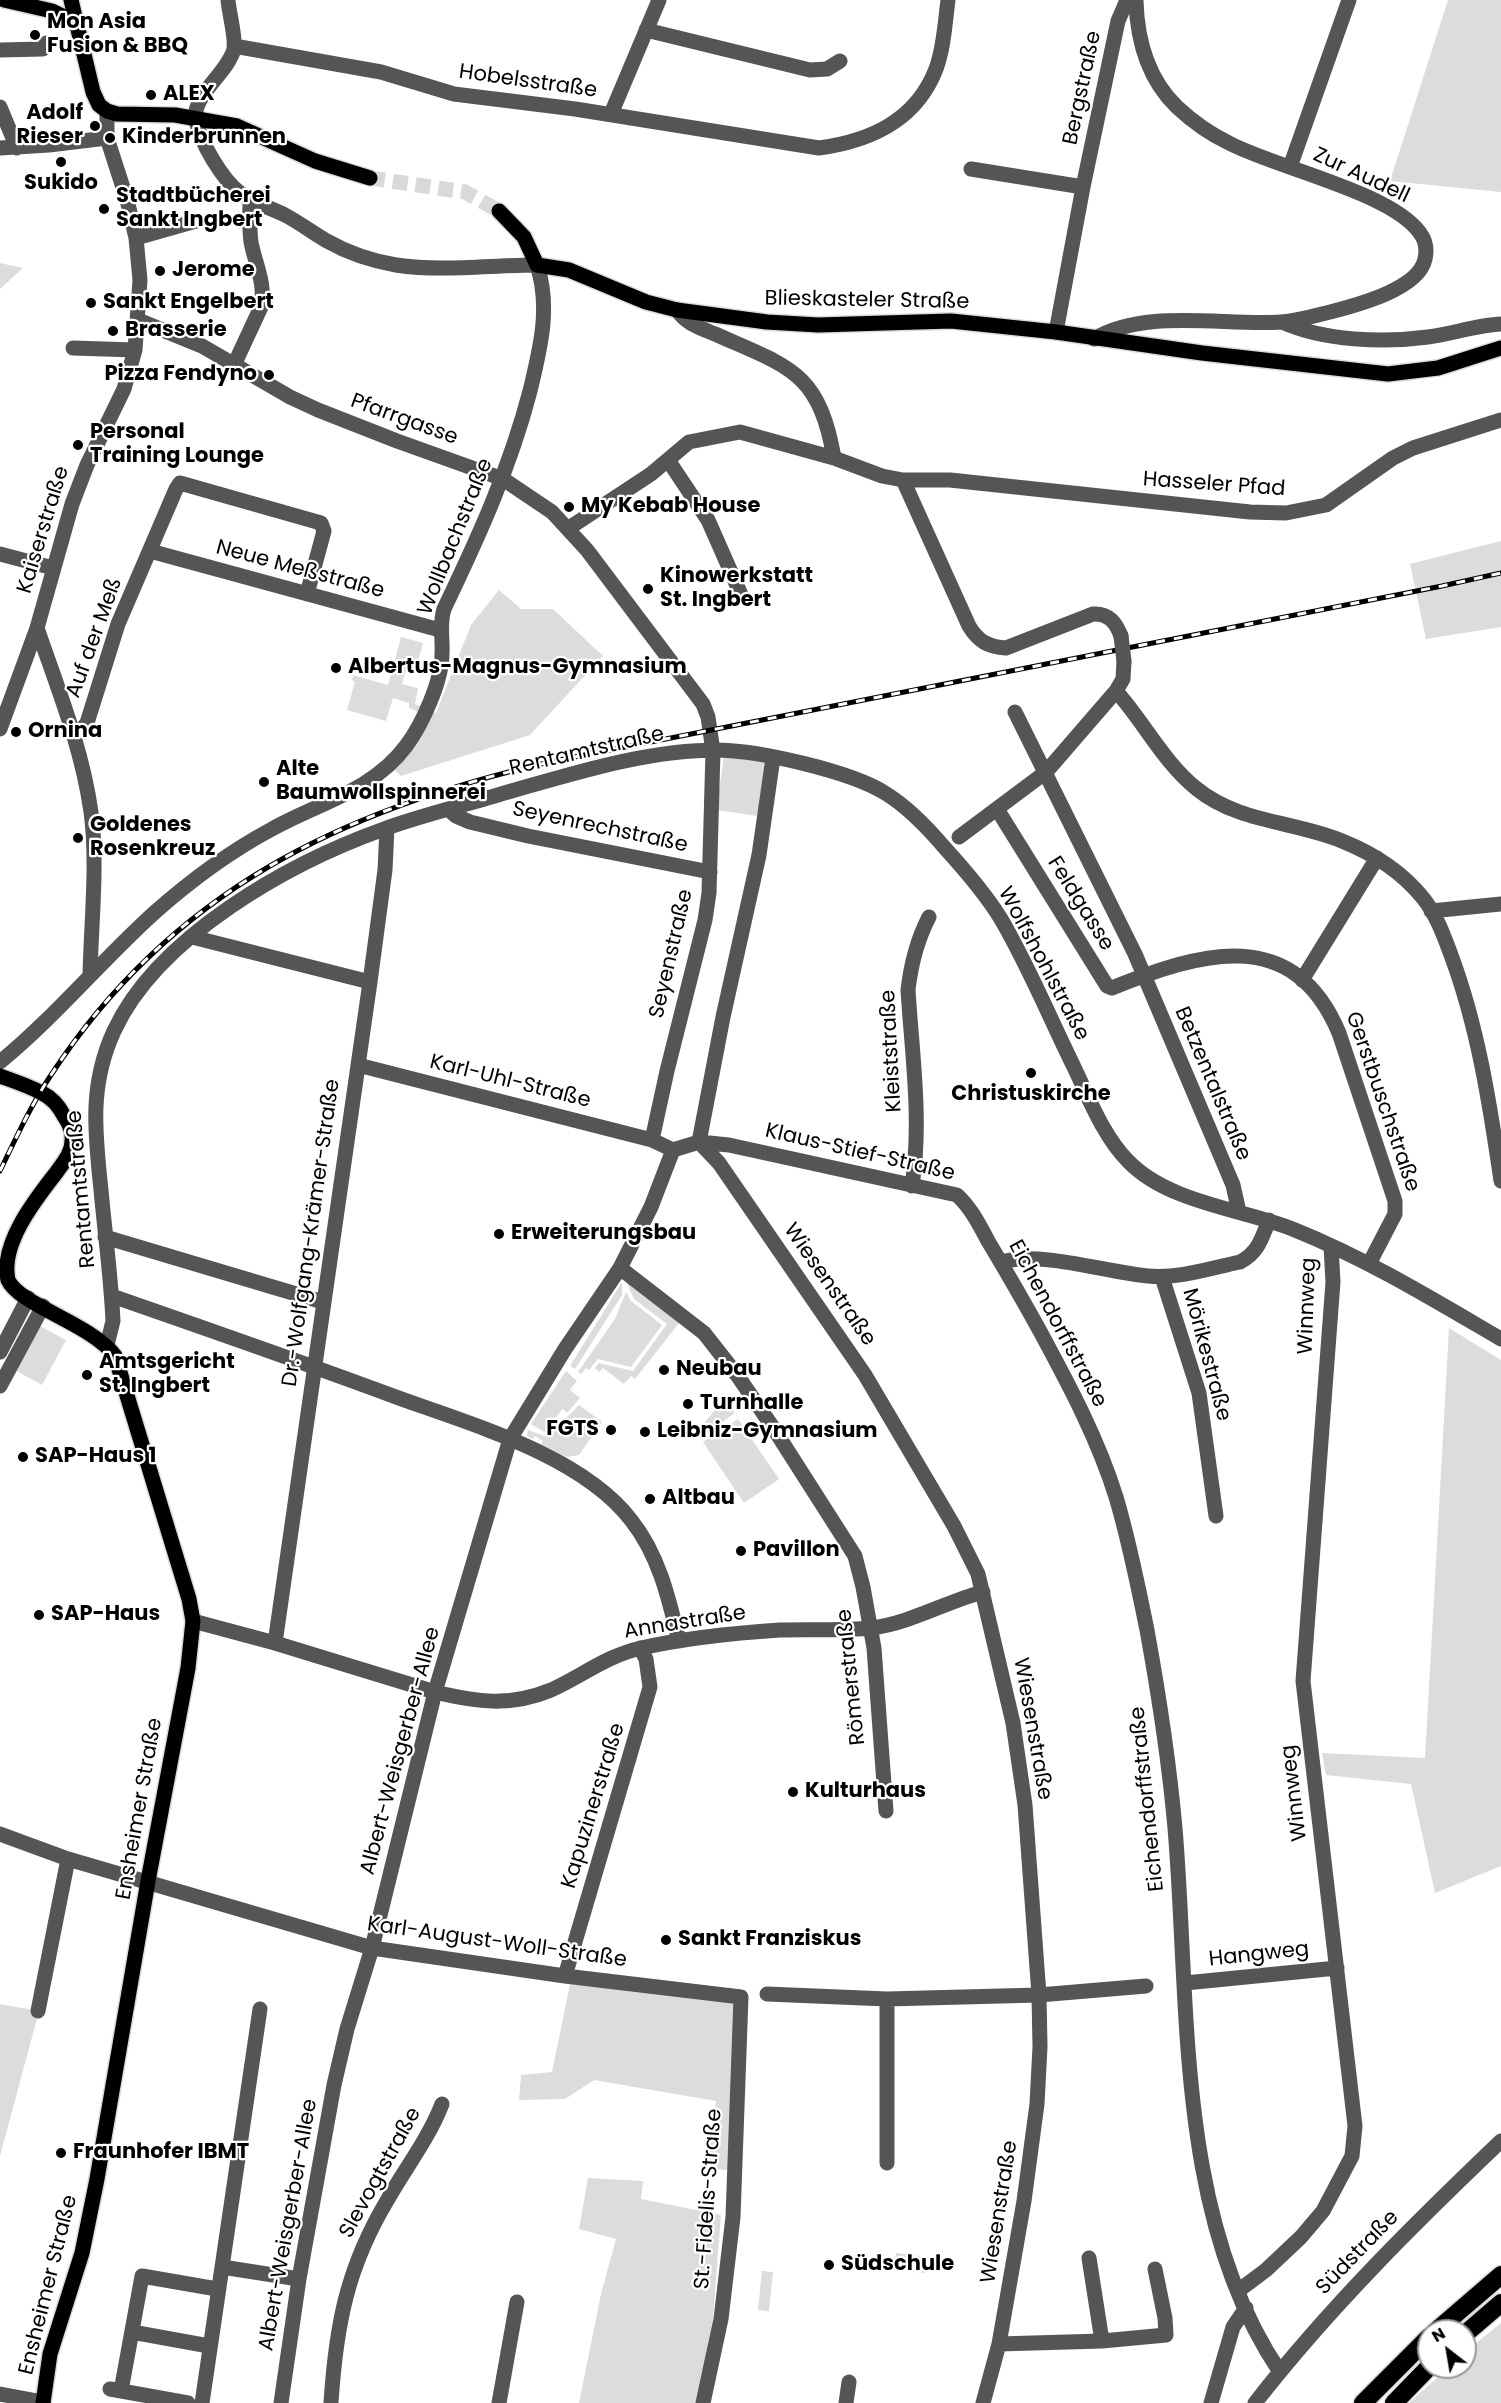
<!DOCTYPE html>
<meta charset="utf-8">
<style>
body{margin:0}
#map{position:relative;width:1501px;height:2403px;overflow:hidden;background:#fff;font-family:Poppins,sans-serif}
canvas{display:block}
.north{position:absolute;left:1417px;top:2319px;width:60px;height:60px;box-sizing:border-box;background:#fff;border:2px solid #999;border-radius:50%;rotate:329deg;font-size:16px;font-weight:700;line-height:24px;text-align:center;color:#000}
.north::after{content:'';display:block;margin:auto;width:21px;height:27px;background:#000;clip-path:polygon(50% 0,100% 100%,50% 72%,0 100%)}
</style>
<div id="map">
<canvas width="1501" height="2403"></canvas>
<div class="north">N</div>
</div>
<script>
const ctx = document.querySelector('canvas').getContext('2d');
ctx.lineJoin = 'round';
function paint(path, color) {
  ctx.fillStyle = color;
  ctx.fill(path, 'evenodd');
}
function trace(path, color, width, dash) {
  ctx.strokeStyle = color;
  ctx.lineWidth = width;
  ctx.lineCap = dash ? 'butt' : 'round';
  ctx.setLineDash(dash || []);
  ctx.stroke(path);
}
function write(font, color, halo, rows, align = 'center') {
  ctx.font = font + ' Poppins,sans-serif';
  ctx.lineWidth = 4.5;
  ctx.setLineDash([]);
  ctx.textBaseline = 'middle';
  ctx.strokeStyle = halo;
  ctx.fillStyle = color;
  for (const [text, x, y, turn = 0] of rows) {
    ctx.save();
    ctx.translate(x, y);
    ctx.rotate((+turn || 0) * Math.PI / 180);
    ctx.textAlign = isNaN(turn) ? turn : align;
    if (halo) ctx.strokeText(text, 0, 0);
    ctx.fillText(text, 0, 0);
    ctx.restore();
  }
}
paint(new Path2D(`
 M1448 0H1501V192L1390 181Z
 M0 263 23 268 0 289Z
 M1501 541V627L1426 639 1410 564Z
 M499 590 521 609H553L603 656 530 735 401 776 392 768 432 718 409 708V703L393 698 386 721 347 710 355 682 352 680 353 675 388 685 401 637 423 643 417 664 408 662 402 684 418 688 415 704 436 713 471 625Z
 M724 756 769 763 758 816 716 810Z
 M626 1281 679 1323 635 1379 631 1376 624 1384 603 1368 599 1372 595 1368 599 1363 633 1371 667 1324 634 1299Z
 M622 1282V1295L575 1369 570 1366Z
 M626 1292 631 1301 662 1325 631 1367 598 1359 589 1370 586 1368 581 1374 578 1372 615 1319Z
 M38 1325 66 1340 42 1385 15 1370Z
 M1449 1328 1501 1360V1866L1435 1893 1411 1784 1326 1775 1322 1753 1425 1758Z
 M566 1371 577 1381 570 1390 580 1398 567 1413 563 1409 555 1418 559 1422 546 1433 531 1424Z
 M721 1402 735 1413 709 1431 699 1430Z
 M579 1405 602 1422 579 1455 567 1457 541 1444 543 1441 535 1436 533 1439 527 1436 528 1430 547 1437Z
 M738 1419 779 1479 744 1503 703 1442Z
 M570 1984 735 2002V2171L706 2168 716 2101 594 2080 565 2099 519 2100 521 2075 552 2072Z
 M0 2004 39 2011 0 2156Z
 M588 2178 643 2181 641 2199 721 2215 713 2318 697 2403H579L601 2294 616 2239 579 2229Z
 M896 2253 927 2257 925 2273 894 2269Z
 M762 2271 773 2272 769 2311 758 2310Z
 M1501 2323V2403H1409L1449 2367H1465V2352Z`), '#dcdcdc');
trace(new Path2D(`
 M370 178 465 192 499 211`), '#d9d9d9', 15, [15, 8]);
const major = new Path2D(`
 M4 0 52 11 75 22
 M71 0 93 92 99 105 107 111 117 114 175 115 237 126 315 161 370 178
 M499 211 524 237 537 265 569 270 646 302 677 310 767 322 818 325 951 321 1056 332 1202 353 1388 374 1438 368 1501 348
 M0 1076C14 1081 29 1086 42 1093 52 1098 59 1106 64 1116 69 1123 73 1132 72 1141 72 1153 63 1163 56 1173 35 1200 0 1244 8 1280 19 1305 92 1324 115 1356L189 1599 193 1621 188 1668 148 1881 97 2179 82 2253 50 2354 43 2403`);
const highway = new Path2D(`
 M1436 2331 1501 2275
 M1465 2334 1501 2303
 M1363 2403 1429 2337
 M1394 2403 1429 2367`);
trace(major, '#dbdbdb', 18);
trace(highway, '#dbdbdb', 21);
trace(new Path2D(`
 M646 30 810 70 827 69 840 61
 M234 46 381 72 454 94 575 109 819 148C870 141 916 121 936 69 944 47 945 23 948 0
 M0 50 43 49 46 43
 M0 107 17 148
 M611 114 659 0
 M0 148 49 145 107 138
 M1290 167 1349 0
 M971 169 1083 187
 M136 238 196 221
 M677 310C686 324 701 328 715 334 789 367 819 371 834 458
 M138 320 202 346 290 397 318 410 397 441 503 479 552 512 587 550 703 704 708 717 713 751 709 893 705 920 667 1071 652 1140
 M1282 322C1324 341 1383 343 1428 337 1452 334 1477 325 1501 324
 M1056 332 1083 187 1118 21 1127 0
 M1094 339C1145 308 1224 326 1281 322 1298 321 1314 316 1330 312 1357 305 1419 289 1425 259 1427 250 1426 241 1420 233 1391 192 1276 168 1229 143 1210 134 1192 121 1177 107 1147 78 1137 40 1136 0
 M73 348 135 350
 M234 365 261 307C266 283 255 264 251 242 249 228 250 214 250 199
 M668 460 708 520 742 597
 M903 480 969 626C978 641 988 647 1006 648L1093 614C1109 613 1116 623 1121 636
 M569 528 651 474 689 442 740 432 834 458 882 476 903 480H950L1250 512 1286 513 1326 505 1393 458 1413 448 1501 420
 M150 551 440 630
 M0 554 53 568
 M37 628C58 689 82 748 91 812 98 863 91 924 90 976
 M1116 691C1144 722 1164 763 1197 789 1239 823 1294 821 1342 841 1372 853 1402 872 1423 898 1436 914 1444 936 1451 955 1478 1027 1490 1105 1501 1181
 M1015 712 1135 954 1233 1185 1239 1212
 M0 729 37 628 72 504 87 465 124 389 135 350 140 280 136 238 127 200 107 138V111
 M76 736 87 723 118 624 176 489 180 483 321 523 324 531 307 594
 M997 809 1107 986 1112 988C1199 953 1293 923 1339 1033L1395 1201V1214L1369 1264
 M449 810 456 816 470 822 528 836 710 872
 M959 837 1046 772 1116 691 1123 679 1124 661
 M1431 911 1501 904
 M192 937 370 982
 M1302 980 1377 858
 M0 1062C55 1017 101 961 154 913 190 881 229 852 272 829 318 803 373 791 406 746 422 725 442 681 442 654 443 638 439 625 444 609 478 538 510 468 530 391 540 349 551 308 537 265 491 265 442 272 396 265 373 261 348 253 327 241 313 233 300 223 285 215 271 208 253 203 240 193 222 179 200 142 196 120 191 96 228 73 234 49 236 38 229 13 228 0
 M358 1065 652 1140 673 1150
 M699 1142 719 1163 865 1375 954 1526 978 1574 1013 1723 1025 1805 1039 1995 1040 2047 1037 2104 1024 2201 999 2344 983 2403
 M699 1142 723 1017 759 855 773 758
 M673 1150 699 1142 729 1145 957 1195C971 1208 979 1224 988 1241 1006 1271 1024 1302 1041 1333 1069 1385 1098 1439 1116 1497 1129 1540 1138 1586 1147 1630 1159 1696 1169 1761 1175 1828 1190 2006 1175 2217 1280 2372
 M912 1186C922 1120 912 1055 908 990 911 964 917 940 929 917
 M105 1237 323 1302
 M1001 1262C1044 1251 1103 1272 1148 1276 1178 1279 1211 1268 1240 1262 1258 1253 1262 1238 1269 1220
 M620 1268 704 1333 737 1375 772 1426 855 1556 863 1587 874 1648 886 1811
 M1162 1277 1199 1393 1216 1516
 M112 1296C207 1329 302 1362 396 1397 470 1424 581 1455 631 1520 659 1555 669 1599 679 1641
 M107 1345 113 1321C111 1277 105 1234 101 1190 95 1133 89 1085 114 1031 158 936 289 863 384 829 422 815 462 806 501 794 572 774 644 750 719 750 760 751 850 771 885 793 908 807 927 827 944 847 965 870 985 893 1001 919 1028 965 1049 1016 1073 1065 1088 1096 1103 1136 1128 1161 1168 1203 1243 1209 1295 1230 1367 1259 1434 1300 1501 1339
 M0 1352 28 1298
 M0 1386 43 1306
 M193 1621 275 1643 435 1692C477 1702 510 1707 551 1690 582 1676 606 1656 641 1648 686 1638 734 1633 780 1630 810 1629 841 1631 871 1628 911 1623 945 1602 983 1592
 M275 1643 370 982 385 870 387 828
 M0 1834 68 1859 372 1948 565 1976 741 1997 733 2217 721 2319 703 2403
 M565 1976 650 1687 646 1659 640 1648
 M1185 1983 1337 1968
 M767 1994 887 1999
 M38 2011 68 1859
 M887 2163V1999L1039 1995 1146 1986
 M222 2267 299 2279
 M1238 2291 1266 2270 1301 2237 1323 2211 1352 2156 1355 2126 1303 1681 1333 1282 1331 1246
 M132 2332 209 2346
 M1102 2341 1166 2335 1165 2318 1155 2269
 M999 2344 1102 2341 1089 2258
 M110 2389 188 2403
 M121 2391 142 2276 217 2289
 M0 2394 43 2402
 M202 2403 260 2009
 M281 2403 299 2279 334 2085 347 2029 372 1948 435 1692 510 1439 565 1349 620 1268 651 1207 673 1150
 M331 2403C336 2325 347 2267 388 2199 406 2167 429 2138 442 2104
 M499 2403 517 2302
 M846 2403 849 2382
 M1211 2403 1233 2327 1246 2308
 M1255 2403C1329 2308 1414 2224 1501 2141`), '#555', 15);
trace(major, '#000', 15);
trace(highway, '#000', 18);
const rail = new Path2D(`
 M0 1171C16 1138 31 1105 51 1075 172 890 345 808 554 761L1442 586 1501 573`);
trace(rail, '#000', 5);
trace(rail, '#fff', 3, [9]);
trace(new Path2D(`
 M1121 636 1124 661`), '#555', 15);
for (const [x, y, r, color] of [
 [35,35,6,"#000"],
 [151,95,6,"#000"],
 [95,126,6,"#000"],
 [110,138,6,"#000"],
 [61,162,6,"#000"],
 [104,209,6,"#000"],
 [160,271,6,"#000"],
 [91,303,6,"#000"],
 [113,331,6,"#000"],
 [269,375,6,"#000"],
 [78,445,6,"#000"],
 [569,507,6,"#000"],
 [648,589,6,"#000"],
 [336,668,6,"#000"],
 [16,732,6,"#000"],
 [264,782,6,"#000"],
 [78,838,6,"#000"],
 [1031,1073,6,"#000"],
 [499,1234,6,"#000"],
 [664,1370,6,"#000"],
 [87,1375,6,"#000"],
 [688,1404,6,"#000"],
 [611,1430,6,"#000"],
 [645,1432,6,"#000"],
 [23,1457,6,"#000"],
 [650,1499,6,"#000"],
 [741,1551,6,"#000"],
 [39,1615,6,"#000"],
 [793,1792,6,"#000"],
 [666,1940,6,"#000"],
 [61,2153,6,"#000"],
 [829,2265,6,"#000"]
]) {
  const dot = new Path2D();
  dot.arc(x, y, r, 0, 2 * Math.PI);
  ctx.fillStyle = color;
  ctx.fill(dot);
  trace(dot, '#fff', 2);
}
write('bold 21px', '#000', '#fff', [
 ["Mon Asia",47,23],
 ["Fusion & BBQ",47,47],
 ["ALEX",163,95],
 ["Adolf",83,114,"right"],
 ["Rieser",83,138,"right"],
 ["Kinderbrunnen",122,138],
 ["Sukido",61,184,"center"],
 ["Stadtbücherei",116,197],
 ["Sankt Ingbert",116,221],
 ["Jerome",172,271],
 ["Sankt Engelbert",103,303],
 ["Brasserie",125,331],
 ["Pizza Fendyno",257,375,"right"],
 ["Personal",90,433],
 ["Training Lounge",90,457],
 ["My Kebab House",581,507],
 ["Kinowerkstatt",660,577],
 ["St. Ingbert",660,601],
 ["Albertus-Magnus-Gymnasium",348,668],
 ["Ornina",28,732],
 ["Alte",276,770],
 ["Baumwollspinnerei",276,794],
 ["Goldenes",90,826],
 ["Rosenkreuz",90,850],
 ["Christuskirche",1031,1095,"center"],
 ["Erweiterungsbau",511,1234],
 ["Amtsgericht",99,1363],
 ["St. Ingbert",99,1387],
 ["Neubau",676,1370],
 ["Turnhalle",700,1404],
 ["FGTS",599,1430,"right"],
 ["Leibniz-Gymnasium",657,1432],
 ["SAP-Haus 1",35,1457],
 ["Altbau",662,1499],
 ["Pavillon",753,1551],
 ["SAP-Haus",51,1615],
 ["Kulturhaus",805,1792],
 ["Sankt Franziskus",678,1940],
 ["Fraunhofer IBMT",73,2153],
 ["Südschule",841,2265]
], 'left');
write('21px', '#000', '#fff', [
 ["Hobelsstraße",528,82,8],
 ["Bergstraße",1083,88,-78],
 ["Zur Audell",1361,176,25],
 ["Blieskasteler Straße",867,301,1],
 ["Pfarrgasse",404,420,20],
 ["Hasseler Pfad",1214,485,4],
 ["Kaiserstraße",44,530,-73],
 ["Wollbachstraße",456,537,-68],
 ["Neue Meßstraße",300,570,15],
 ["Auf der Meß",95,638,-70],
 ["Rentamtstraße",587,752,-13],
 ["Seyenrechstraße",600,828,12],
 ["Feldgasse",1080,904,58],
 ["Seyenstraße",672,954,-77],
 ["Wolfshohlstraße",1043,964,62],
 ["Kleiststraße",892,1051,-93],
 ["Karl-Uhl-Straße",510,1082,14],
 ["Betzentalstraße",1212,1084,67],
 ["Gerstbuschstraße",1382,1102,71],
 ["Klaus-Stief-Straße",860,1153,13],
 ["Rentamtstraße",82,1189,-95],
 ["Dr.-Wolfgang-Krämer-Straße",312,1233,-82],
 ["Wiesenstraße",829,1285,55],
 ["Winnweg",1308,1306,-88],
 ["Eichendorffstraße",1057,1324,62],
 ["Mörikestraße",1206,1355,75],
 ["Annastraße",685,1623,-9],
 ["Römerstraße",852,1677,-96],
 ["Wiesenstraße",1032,1729,80],
 ["Albert-Weisgerber-Allee",401,1751,-75],
 ["Winnweg",1295,1793,-97],
 ["Eichendorffstraße",1148,1799,-96],
 ["Kapuzinerstraße",594,1806,-73],
 ["Ensheimer Straße",140,1809,-80],
 ["Karl-August-Woll-Straße",497,1943,8],
 ["Hangweg",1259,1955,-6],
 ["Slevogtstraße",381,2173,-61],
 ["St.-Fidelis-Straße",709,2199,-86],
 ["Wiesenstraße",1000,2212,-81],
 ["Albert-Weisgerber-Allee",289,2225,-80],
 ["Südstraße",1358,2253,-46],
 ["Ensheimer Straße",49,2285,-76]
]);
</script>
